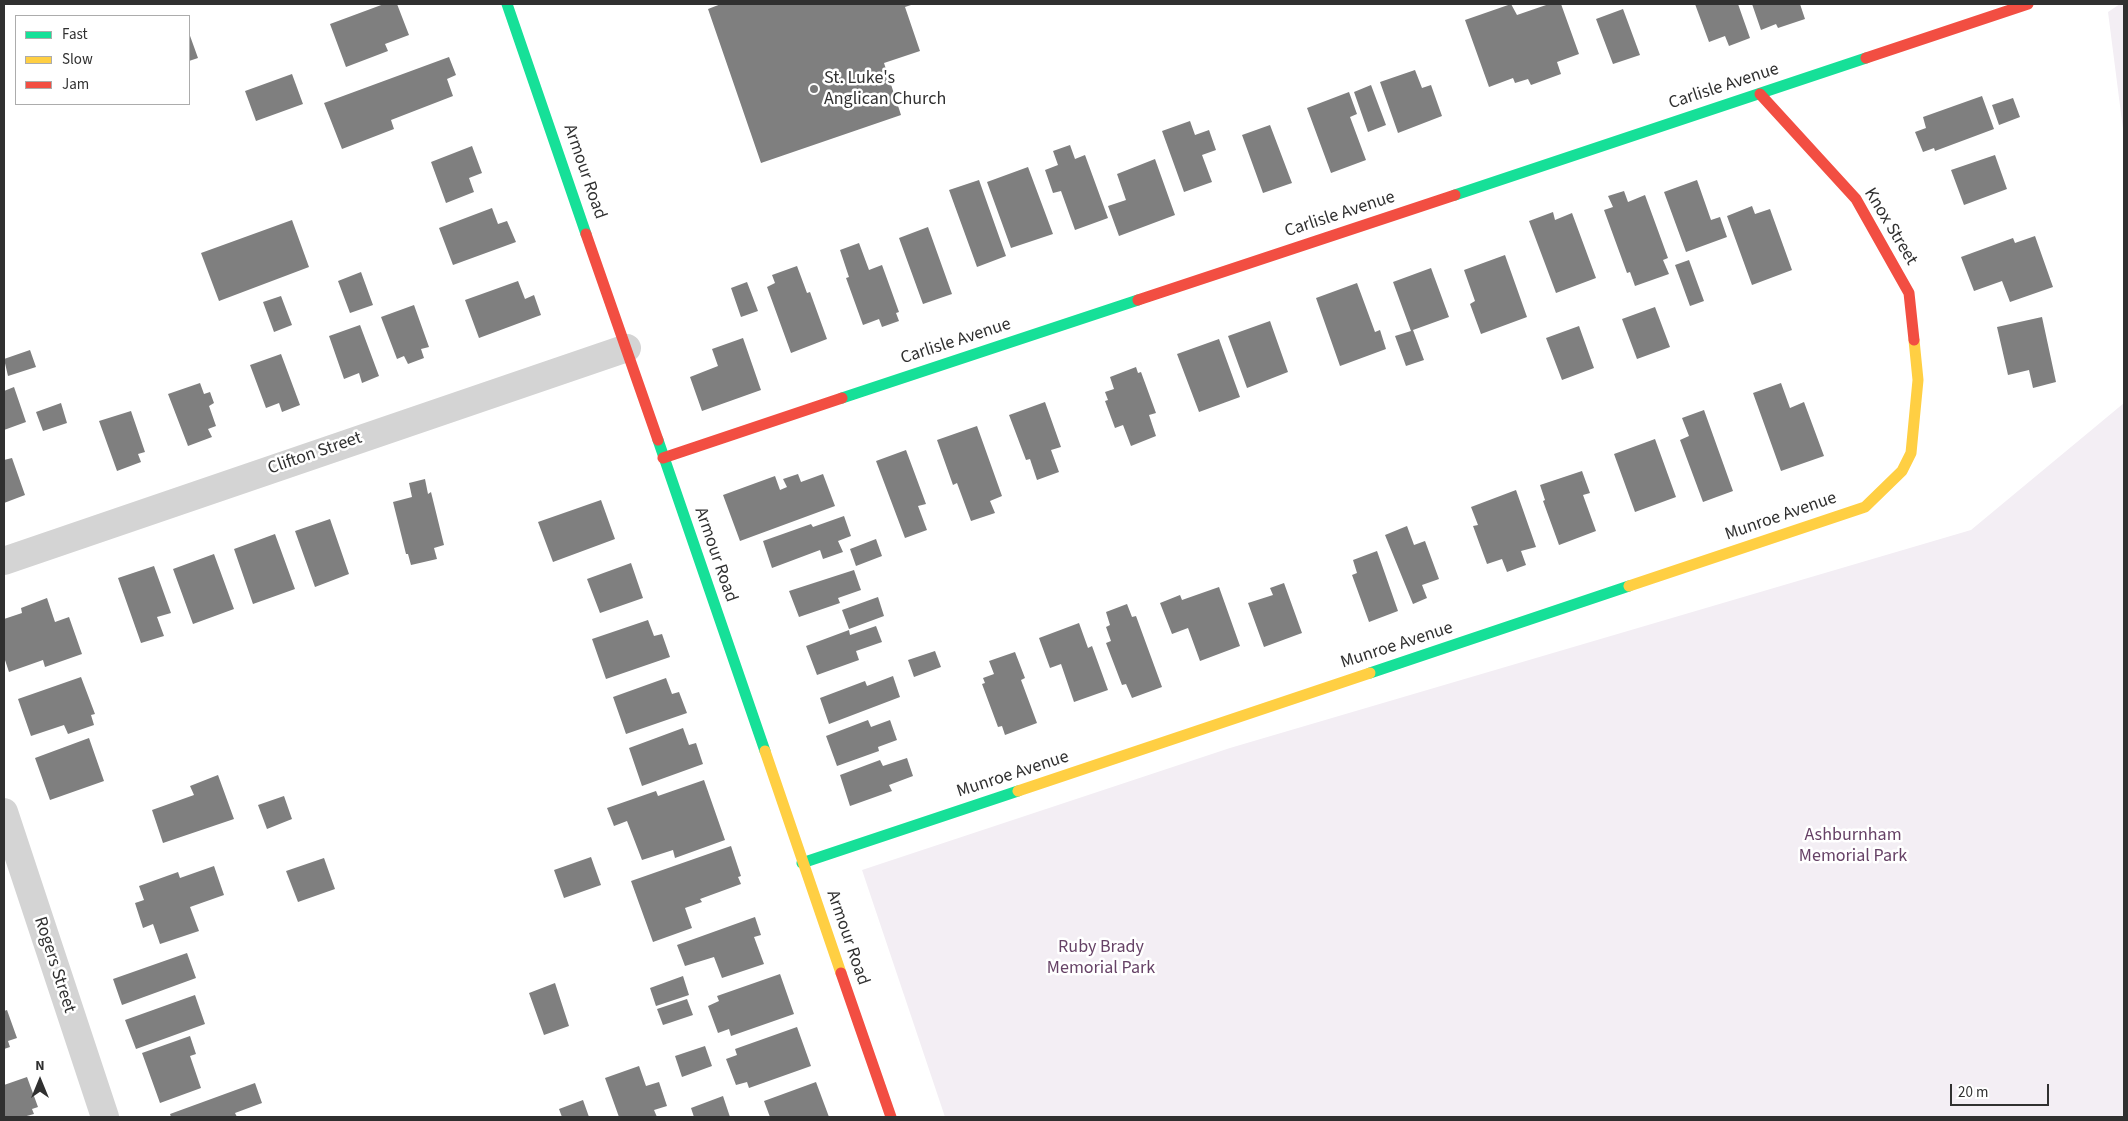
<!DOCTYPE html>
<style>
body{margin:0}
#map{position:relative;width:2128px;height:1121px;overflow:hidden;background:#fff;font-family:"Source Sans 3",sans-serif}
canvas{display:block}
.frame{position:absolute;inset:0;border:5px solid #303030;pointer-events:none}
.legend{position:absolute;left:15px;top:15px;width:175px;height:90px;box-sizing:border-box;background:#fff;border:1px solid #acacac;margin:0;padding:6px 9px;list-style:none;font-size:15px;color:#303030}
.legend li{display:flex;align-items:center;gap:10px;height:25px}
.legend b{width:25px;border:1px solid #acacac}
.north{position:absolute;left:15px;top:1056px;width:50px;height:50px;-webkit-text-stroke:4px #fff;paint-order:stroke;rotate:0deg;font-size:14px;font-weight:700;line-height:20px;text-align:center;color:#303030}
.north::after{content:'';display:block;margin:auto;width:18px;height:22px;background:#303030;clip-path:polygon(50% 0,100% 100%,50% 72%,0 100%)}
.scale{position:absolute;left:1950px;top:1084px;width:99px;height:22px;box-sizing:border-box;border:2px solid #303030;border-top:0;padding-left:6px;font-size:15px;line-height:18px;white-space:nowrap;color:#303030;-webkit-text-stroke:4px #fff;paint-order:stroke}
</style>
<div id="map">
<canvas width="2128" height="1121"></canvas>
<div class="frame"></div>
<ul class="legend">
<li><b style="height:6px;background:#16e098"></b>Fast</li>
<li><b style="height:6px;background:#ffcf43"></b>Slow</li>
<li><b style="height:6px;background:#f24e42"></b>Jam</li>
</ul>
<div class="north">N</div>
<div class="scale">20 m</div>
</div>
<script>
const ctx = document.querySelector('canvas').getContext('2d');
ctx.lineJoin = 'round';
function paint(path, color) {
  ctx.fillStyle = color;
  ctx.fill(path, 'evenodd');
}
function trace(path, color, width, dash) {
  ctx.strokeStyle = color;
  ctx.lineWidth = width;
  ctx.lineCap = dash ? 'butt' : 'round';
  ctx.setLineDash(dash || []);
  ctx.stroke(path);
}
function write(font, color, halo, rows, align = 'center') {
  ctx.font = font + ' "Source Sans 3",sans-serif';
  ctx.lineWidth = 5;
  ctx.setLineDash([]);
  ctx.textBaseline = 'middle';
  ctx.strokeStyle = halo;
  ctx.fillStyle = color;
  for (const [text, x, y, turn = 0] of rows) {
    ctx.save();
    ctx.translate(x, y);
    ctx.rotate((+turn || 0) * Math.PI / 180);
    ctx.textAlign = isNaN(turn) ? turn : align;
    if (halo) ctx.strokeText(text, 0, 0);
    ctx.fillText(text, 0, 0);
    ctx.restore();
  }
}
paint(new Path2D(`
 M2120 4H2124V137L2108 12Z
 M2124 403V1117H945L862 870 1230 748 1971 530Z`), '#f3eef4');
paint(new Path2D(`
 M384 4H397L409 35 385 44 388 51 346 67 330 24Z
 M721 4H914L905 7 920 51 884 63 901 115 761 163 708 9Z
 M1511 4 1517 15 1549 4H1561L1579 54 1557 62 1561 74 1531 85 1528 79 1515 83 1513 78 1489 87 1465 20Z
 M1695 4H1738L1750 38 1729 46 1725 36 1709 42Z
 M1752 4H1800L1805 19 1778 28 1776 24 1761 30Z
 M1623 9 1640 55 1613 64 1596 19Z
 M189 33 198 58 189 61Z
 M449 57 456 75 447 79 453 96 391 120 394 129 342 149 324 103Z
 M1415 70 1422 88 1431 85 1442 116 1398 133 1380 82Z
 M292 74 303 104 256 121 245 91Z
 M1371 85 1386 125 1368 132 1354 92Z
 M1349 92 1357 114 1350 117 1366 160 1331 173 1307 108Z
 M1982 96 1994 129 1935 151 1934 148 1923 152 1915 132 1926 128 1923 117Z
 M2013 98 2020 117 1999 125 1992 105Z
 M1190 121 1195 135 1209 130 1216 150 1202 155 1212 182 1184 192 1162 131Z
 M1270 125 1292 183 1263 193 1242 135Z
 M1070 145 1075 159 1085 155 1108 218 1075 230 1061 191 1053 193 1045 170 1058 165 1053 151Z
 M472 146 482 173 469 178 474 192 446 203 431 162Z
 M1995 155 2007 189 1964 205 1951 170Z
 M1155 159 1175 215 1119 236 1108 206 1126 200 1117 174Z
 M1028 167 1053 234 1011 248 987 182Z
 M979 180 1006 256 977 267 949 190Z
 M1697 180 1711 220 1720 217 1727 237 1686 252 1664 192Z
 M1624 191 1628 202 1645 195 1668 258 1663 260 1669 274 1635 286 1630 272 1627 273 1604 210 1613 207 1608 196Z
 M1752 206 1755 214 1770 209 1792 270 1752 285 1727 216Z
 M492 208 498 224 507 221 516 242 453 265 439 228Z
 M1553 212 1555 220 1572 213 1596 278 1556 293 1529 221Z
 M292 220 309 267 219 301 201 253Z
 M928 227 952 294 923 304 899 238Z
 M2035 236 2053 287 2010 302 2002 281 1974 291 1961 257 2013 238 2015 243Z
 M859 243 869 270 882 265 899 312 896 313 899 321 882 327 879 319 863 325 846 278 849 277 840 250Z
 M1505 255 1527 317 1481 334 1470 304 1475 301 1464 270Z
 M1689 260 1704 301 1690 306 1675 265Z
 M797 266 807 293 810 292 827 339 791 353 767 287 775 283 772 275Z
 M1431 268 1449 317 1413 330 1424 360 1406 366 1395 336 1411 331 1393 282Z
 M361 272 373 305 350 313 338 281Z
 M518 281 525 299 534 295 541 315 479 338 465 300Z
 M747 282 758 311 741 317 731 288Z
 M1357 283 1375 332 1380 330 1386 349 1340 366 1316 298Z
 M281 296 292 325 274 332 263 302Z
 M414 305 429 347 421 349 424 358 408 364 404 356 397 359 381 317Z
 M1655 307 1670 347 1637 359 1622 319Z
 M2042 317 2056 382 2033 388 2029 370 2008 375 1997 327Z
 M1270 321 1288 372 1247 388 1228 336Z
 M360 325 379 376 362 383 359 373 344 379 329 336Z
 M1579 326 1594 368 1562 380 1546 338Z
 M743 338 761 390 702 411 690 377 718 366 712 349Z
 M1219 339 1240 397 1199 412 1177 354Z
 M30 350 36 367 8 376 4 359Z
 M281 354 300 405 282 412 279 403 266 408 250 365Z
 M1136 367 1138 373 1141 372 1156 413 1149 415 1156 436 1131 446 1123 425 1115 428 1105 401 1108 400 1105 392 1114 389 1110 377Z
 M200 383 204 394 210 392 214 403 209 406 216 426 208 429 212 437 188 446 168 394Z
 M1781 383 1790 408 1804 402 1824 456 1781 471 1753 393Z
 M14 387 26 422 4 430V391Z
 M1045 402 1061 447 1051 450 1059 472 1037 480 1030 459 1026 460 1009 415Z
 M61 403 67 423 43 431 36 412Z
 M1704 410 1733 491 1703 502 1680 440 1689 436 1682 418Z
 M131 411 145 452 138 454 141 462 117 471 99 421Z
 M977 426 1002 496 990 501 995 513 971 521 957 483 953 485 937 440Z
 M1655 439 1676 497 1635 512 1614 454Z
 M906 450 926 504 918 506 927 530 905 538 876 461Z
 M12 458 25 495 4 503V460Z
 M1582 471 1590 493 1583 495 1596 531 1559 545 1543 501 1545 500 1540 485Z
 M798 474 801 482 823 474 835 506 740 541 723 495 775 476 780 490 787 487 783 479Z
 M425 479 428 494 431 492 444 545 434 548 437 559 411 565 408 554H406L393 502 412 497 409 483Z
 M1516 490 1536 547 1521 551 1526 565 1507 572 1502 559 1487 564 1473 526 1478 525 1471 507Z
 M601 500 615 539 553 562 538 522Z
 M844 516 851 536 838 541 843 552 823 559 820 550 772 568 763 541 811 524 813 527Z
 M330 519 349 574 315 587 295 531Z
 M1407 526 1414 545 1425 541 1439 579 1422 585 1427 598 1413 604 1385 535Z
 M275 534 295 589 253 604 234 549Z
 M876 539 882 556 856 566 850 549Z
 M1377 551 1398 611 1369 622 1352 575 1357 573 1353 560Z
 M214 554 234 609 193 624 173 569Z
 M631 563 643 598 600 613 587 579Z
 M154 566 171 613 157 617 164 636 141 643 118 578Z
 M854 570 861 590 838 598 840 603 799 617 789 591Z
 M1284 583 1302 633 1264 647 1248 603 1273 595 1270 588Z
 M1219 587 1240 646 1200 661 1188 628 1172 634 1160 603 1180 595 1182 600Z
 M878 597 884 616 849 629 842 610Z
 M47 598 55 622 69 617 82 654 45 667 43 660 9 672 4 657V619L22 613 21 608Z
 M1127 604 1132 617 1136 616 1162 687 1132 698 1126 684 1122 685 1106 643 1111 641 1106 627 1110 625 1106 612Z
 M648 620 654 636 662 634 670 657 606 679 592 639Z
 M1079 623 1088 648 1092 646 1108 690 1074 702 1061 664 1050 668 1039 638Z
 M876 626 882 642 856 651 859 660 817 675 806 646 849 630 850 635Z
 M935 651 941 667 914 677 908 660Z
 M1015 652 1025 678 1021 680 1037 723 1005 735 1002 726 998 727 982 684 985 683 983 678 994 674 989 661Z
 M893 676 900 697 829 724 820 698 865 681 867 686Z
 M81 677 95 714 91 715 94 725 68 734 64 725 31 736 18 699Z
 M666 678 672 694 679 692 687 713 626 734 613 697Z
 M868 720 871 727 890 720 897 740 878 747 879 751 837 766 826 736Z
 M683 728 689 745 696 743 703 764 642 786 629 748Z
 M89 738 104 781 50 800 35 758Z
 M907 758 913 776 889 785 892 791 850 806 840 775 880 760 883 766Z
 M218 775 234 819 163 843 152 810 194 795 190 786Z
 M704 780 725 840 675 858 673 850 642 860 627 821 614 826 607 808 656 791 658 796Z
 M284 796 292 819 267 829 258 805Z
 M731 846 741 876 738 877 741 884 700 899 702 902 685 908 692 928 653 942 631 881Z
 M591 857 601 885 564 898 554 870Z
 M324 858 335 889 298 902 286 871Z
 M214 866 224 895 190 907 199 931 160 944 153 924 143 928 135 903 144 900 139 886 178 872 180 878Z
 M755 917 761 935 754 937 764 964 722 978 714 957 685 966 677 945Z
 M187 953 196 978 122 1005 113 979Z
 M780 974 794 1014 731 1036 729 1029 718 1033 708 1006 719 1001 717 996Z
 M683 976 689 995 656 1006 650 988Z
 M555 983 569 1026 544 1035 529 993Z
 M195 995 205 1024 136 1049 125 1020Z
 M687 999 693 1015 663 1025 657 1009Z
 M7 1010 17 1038 8 1041 10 1047 4 1049V1011Z
 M797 1027 811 1066 749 1088 747 1082 736 1085 726 1059 737 1055 735 1049Z
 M190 1036 196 1054 190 1056 201 1088 160 1103 142 1053Z
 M705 1046 712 1066 682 1077 675 1056Z
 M639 1066 646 1086 659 1082 667 1106 654 1110 657 1117H619L605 1078Z
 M27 1077 38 1107 32 1109 34 1114 23 1117H4V1085Z
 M816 1082 829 1117H770L764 1101Z
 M255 1083 262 1103 235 1113 237 1117H171L170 1114Z
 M723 1096 730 1117H694L691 1108Z
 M583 1100 589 1117H562L559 1109Z`), '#7f7f7f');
trace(new Path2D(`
 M4 561 627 348
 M4 812 105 1117`), '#d4d4d4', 28);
trace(new Path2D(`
 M507 4 586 234
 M1455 195 1866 58
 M842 398 1138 300
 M658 440 765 751
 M1370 673 1629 586
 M802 863 1018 791`), '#16e098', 11);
trace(new Path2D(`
 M1629 586 1865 507 1902 471 1911 453 1918 380 1914 340
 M765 751 841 973
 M1018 791 1370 673`), '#ffcf43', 11);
trace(new Path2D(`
 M1866 58 2028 4
 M1760 94 1856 199 1909 293 1914 340
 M586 234 658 440
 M1138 300 1455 195
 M663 458 842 398
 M841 973 891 1117`), '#f24e42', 11);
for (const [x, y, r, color] of [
 [814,89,5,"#787878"]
]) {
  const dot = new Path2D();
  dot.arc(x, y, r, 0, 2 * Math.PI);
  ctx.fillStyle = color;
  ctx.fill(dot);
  trace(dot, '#fff', 2);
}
write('18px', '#303030', '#fff', [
 ["St. Luke's",824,79],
 ["Anglican Church",824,100]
], 'left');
write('18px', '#303030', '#fff', [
 ["Carlisle Avenue",1724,87,-18],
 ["Armour Road",584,172,71],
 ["Carlisle Avenue",1340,215,-18],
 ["Knox Street",1890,227,59],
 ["Carlisle Avenue",956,342,-18],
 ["Clifton Street",315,454,-19],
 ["Munroe Avenue",1781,517,-19],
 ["Armour Road",715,555,71],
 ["Munroe Avenue",1397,646,-18],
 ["Munroe Avenue",1013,775,-18],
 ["Armour Road",847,938,71],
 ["Rogers Street",54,965,72]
]);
write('18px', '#664266', '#fff', [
 ["Ashburnham",1853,836],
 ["Memorial Park",1853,857],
 ["Ruby Brady",1101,948],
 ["Memorial Park",1101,969]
]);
</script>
